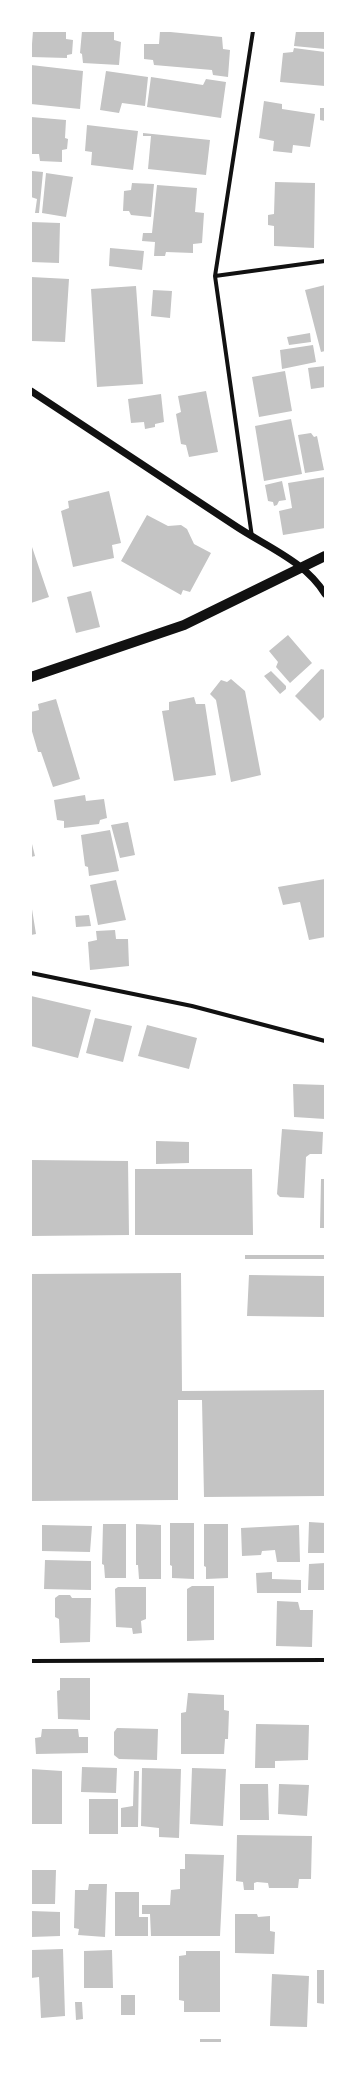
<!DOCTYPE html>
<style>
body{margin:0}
#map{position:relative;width:356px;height:2074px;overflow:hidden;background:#fff;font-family:"Playfair Display",serif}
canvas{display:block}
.frame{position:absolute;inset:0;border:32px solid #fff;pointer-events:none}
</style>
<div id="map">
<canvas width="356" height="2074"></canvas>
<div class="frame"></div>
</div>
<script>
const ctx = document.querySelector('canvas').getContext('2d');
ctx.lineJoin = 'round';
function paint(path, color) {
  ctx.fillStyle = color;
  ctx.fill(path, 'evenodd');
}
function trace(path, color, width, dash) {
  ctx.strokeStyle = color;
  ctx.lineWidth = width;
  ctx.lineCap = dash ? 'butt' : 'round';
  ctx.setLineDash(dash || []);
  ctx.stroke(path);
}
paint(new Path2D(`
 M33 31H66V39L73 40 72 54 67 55V58L31 57Z
 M82 31H114V40L121 42 119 65 83 63 82 54 80 53Z
 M160 31 222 37 223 49 230 50 228 77 213 75 212 70 154 65 153 60 144 59V44H159Z
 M296 31H325V49L294 46Z
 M294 48 325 52V86L280 82 283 53 293 52Z
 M31 65 83 71 80 109 31 104Z
 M106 71 148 77 145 106 122 103 119 113 100 110Z
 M151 77 203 85 206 79 226 82 221 118 147 107Z
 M264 101 282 104V109L315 114 310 147 293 145 292 153 273 151 274 141 259 138Z
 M320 108H325V121L320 120Z
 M31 117 66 120 65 138 68 139 67 149 62 150V162L40 161 39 154H31Z
 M87 125 138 131 133 170 91 165 92 152 85 151Z
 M143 133 210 140 206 175 148 169 151 136H143Z
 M32 171 43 172 39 213H35L37 199 31 197Z
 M46 173 73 177 66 217 42 213Z
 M275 182 315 183 314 248 274 246V226L268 225V215L274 214Z
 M132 183 154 184 151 217 131 215 129 211H123L124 191 131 190Z
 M157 185 197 188 195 212 204 213 202 243 193 244V253L166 252 165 256H154L155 242 142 241 143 233H152Z
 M31 222 60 223 59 263 31 262Z
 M110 248 144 251 142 270 109 266Z
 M31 277 69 279 65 342 31 341Z
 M325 285V351L321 352 305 290Z
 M136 286 143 384 97 387 91 289Z
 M153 290 172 291 170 318 151 316Z
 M310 333 311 342 289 345 287 337Z
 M313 345 316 362 282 369 280 350Z
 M325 366V387L311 389 308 368Z
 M285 371 292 411 259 417 252 377Z
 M206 391 218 452 189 457 186 445 181 444 176 414 181 412 178 396Z
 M161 394 164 422 155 424V427L145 429 144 422 131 423 128 399Z
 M291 419 302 474 264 481 255 426Z
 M311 433 314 437 317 436 324 470 305 473 298 435Z
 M325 477V528L283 535 279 511 292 508 288 483Z
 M282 481 286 500 279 501 277 505 274 506 273 502 268 501 265 485Z
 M109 491 121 543 112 545 114 558 73 567 61 511 69 508 68 501Z
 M147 515 168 526 181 525 187 529 194 544 211 553 190 592 183 590 181 595 121 561Z
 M31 544 49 597 31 603Z
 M91 591 100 627 76 633 67 597Z
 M288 635 312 663 290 683 276 667 278 662 269 651Z
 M321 669 325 670V716L320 721 295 696Z
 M271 671 286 686V689L280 694 264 676Z
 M231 679 245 691 261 775 231 782 216 700 210 694 221 680 227 682Z
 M194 697 196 704H205L216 775 174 781 162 711 169 710V702Z
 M56 699 80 779 53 787 41 752H38L31 728V712L39 710 38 704Z
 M85 795 86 801 104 799 107 818 100 820 99 824 64 828V821L57 820 54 800Z
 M128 822 135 855 120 858 111 825Z
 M110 830 119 871 89 876 88 867 85 866 81 835Z
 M31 840 35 856 31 857Z
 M325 879V937L309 940 300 902 283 905 278 887Z
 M116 880 126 920 98 925 90 885Z
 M31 903 36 934 31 935Z
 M89 915 91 926 76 927 75 916Z
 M115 930 116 939H128L129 966 90 970 88 942 97 940 96 931Z
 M31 996 91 1010 78 1058 31 1046Z
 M95 1018 132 1026 123 1062 86 1053Z
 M147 1025 197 1038 189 1069 138 1056Z
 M293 1084 325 1085V1119L294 1117Z
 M282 1129 323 1132 322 1154H310L306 1157 304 1198 280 1197 277 1194Z
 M156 1141 189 1142V1163L156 1164Z
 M31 1160 128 1161 129 1235 31 1236Z
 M135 1169H252L253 1235H135Z
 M321 1179H325V1228H320Z
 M245 1255H325V1259H245Z
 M181 1273 182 1391 325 1390V1496L204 1497 202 1400H178V1500L31 1501V1274Z
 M249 1275 325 1276V1317L247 1316Z
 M309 1522 325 1523V1553H308Z
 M170 1523H194V1579L172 1578V1566L170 1565Z
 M103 1524H126V1578H105L104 1565 102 1564Z
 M136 1524 161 1525V1579H139L138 1565H136Z
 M204 1524H228V1578L206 1579V1567L204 1566Z
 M42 1525 92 1526 90 1552 42 1551Z
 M299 1525 300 1562H277L275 1550 262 1551 261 1555 242 1556 241 1528Z
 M45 1560 91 1561V1590L44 1589Z
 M325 1563V1590H308L309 1564Z
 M272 1572V1579L301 1580V1593H257L256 1573Z
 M192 1586H214V1640L187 1641V1589Z
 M118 1587H146V1619L141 1621 142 1633 133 1634 132 1628 116 1627 115 1589Z
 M59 1595H70L72 1598H91L90 1642 60 1643 59 1619 55 1617V1598Z
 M277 1601 298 1602 300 1610H313L312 1647 276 1646Z
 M60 1678H90V1720L58 1719 57 1691 60 1690Z
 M188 1693 224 1695V1710L229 1711 228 1739H225L224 1754H181V1713L186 1712Z
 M256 1724 309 1725 308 1760 275 1761V1768H255Z
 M117 1728 158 1729 157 1760 119 1759 114 1755V1732Z
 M42 1729H78L79 1737H88V1753L36 1754 35 1738 41 1737Z
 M82 1767 117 1768 116 1793 81 1792Z
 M142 1768 181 1769 179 1838 159 1837V1828L141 1826Z
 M192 1768 226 1769 223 1826 190 1824Z
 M31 1769 62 1771V1824H31Z
 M134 1771H139L138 1827H121V1808L133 1806Z
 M240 1784H268L269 1820H240Z
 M279 1784 309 1785 307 1816 278 1814Z
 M89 1799H118V1834H89Z
 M237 1835 312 1836 311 1879H299L298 1888H269L268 1883 257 1882 254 1883V1890H244L243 1882 236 1881Z
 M185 1854 224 1855 220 1936H151L150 1914H142V1905H170L171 1890 180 1889V1869H185Z
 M31 1870H56L55 1904H31Z
 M89 1884H107L105 1937 78 1935 79 1929 74 1928 75 1890H88Z
 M115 1892H139V1917H148V1936H115Z
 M31 1911 60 1912V1936L31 1937Z
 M235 1914H257L258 1917 270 1916V1931L275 1932 274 1954 235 1953Z
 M63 1949 65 2016 41 2018 39 1977 31 1978V1952L32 1950Z
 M112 1950 113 1988H84V1951Z
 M186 1951H220V2012H184V2001L179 2000V1956L186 1955Z
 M317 1970H325V2004L317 2003Z
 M272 1974 309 1976 307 2027 270 2026Z
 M121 1995H135V2015H121Z
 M75 2002H82L83 2019 76 2020Z
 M200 2039H221V2043H200Z`), '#c4c4c4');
trace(new Path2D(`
 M215 276 325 261
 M252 537 215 276 253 31
 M31 973 192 1006 325 1041
 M31 1661 325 1660`), '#111', 4);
trace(new Path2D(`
 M31 391C99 436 166 480 234 525 265 546 305 561 325 594`), '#111', 7);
trace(new Path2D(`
 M31 677 184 625 325 556`), '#111', 10);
</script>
